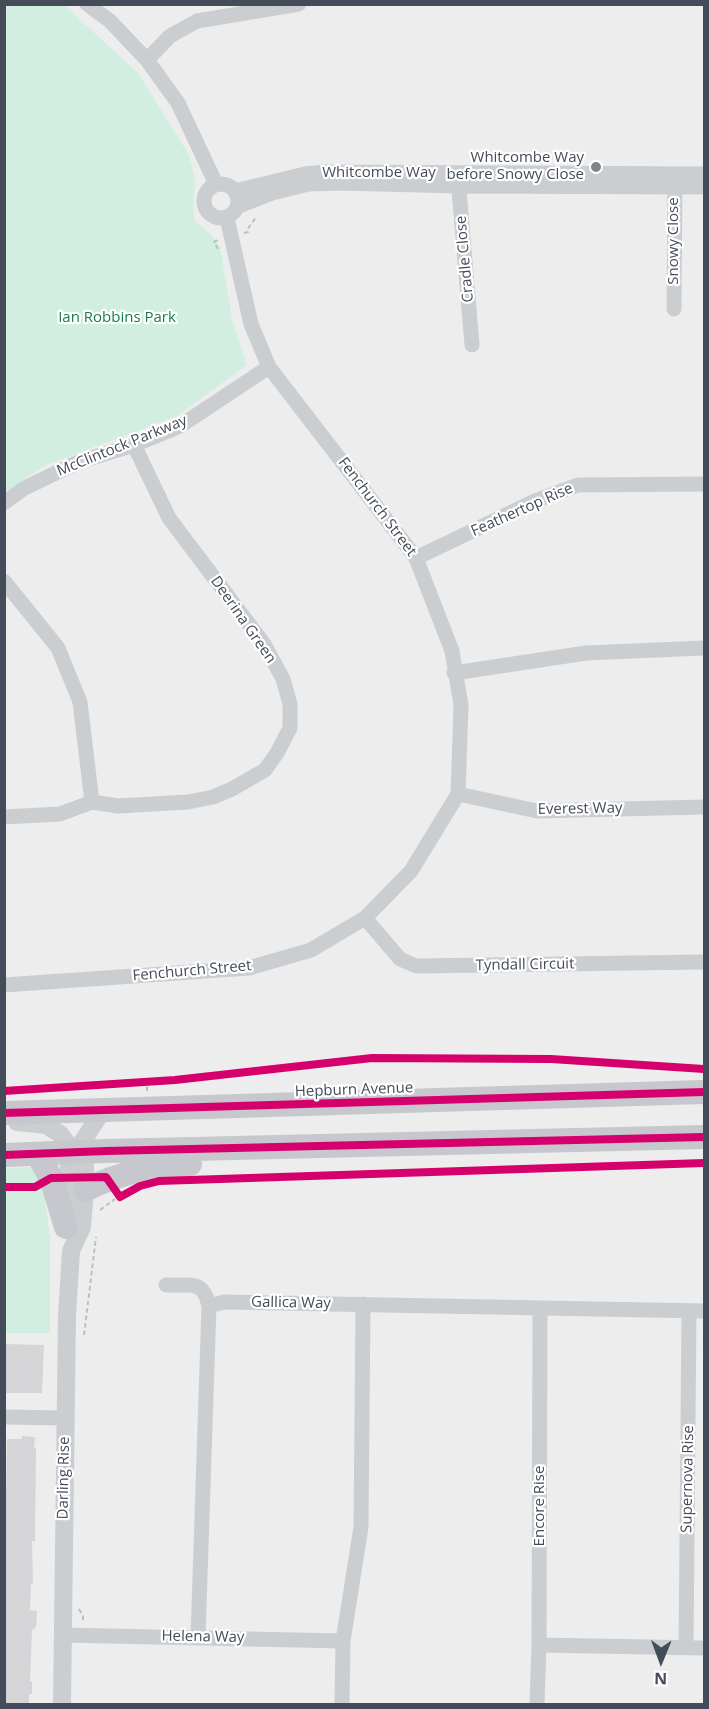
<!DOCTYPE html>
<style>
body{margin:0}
#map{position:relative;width:709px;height:1709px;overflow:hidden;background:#eeeded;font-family:"Open Sans",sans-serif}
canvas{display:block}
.frame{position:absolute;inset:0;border:6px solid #444c5a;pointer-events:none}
.north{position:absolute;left:631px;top:1631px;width:60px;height:60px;-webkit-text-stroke:4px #fff;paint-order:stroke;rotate:181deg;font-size:16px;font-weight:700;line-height:24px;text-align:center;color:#444c5a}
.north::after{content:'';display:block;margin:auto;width:21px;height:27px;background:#444c5a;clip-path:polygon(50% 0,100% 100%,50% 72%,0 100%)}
</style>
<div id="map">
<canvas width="709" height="1709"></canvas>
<div class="frame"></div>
<div class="north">N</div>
</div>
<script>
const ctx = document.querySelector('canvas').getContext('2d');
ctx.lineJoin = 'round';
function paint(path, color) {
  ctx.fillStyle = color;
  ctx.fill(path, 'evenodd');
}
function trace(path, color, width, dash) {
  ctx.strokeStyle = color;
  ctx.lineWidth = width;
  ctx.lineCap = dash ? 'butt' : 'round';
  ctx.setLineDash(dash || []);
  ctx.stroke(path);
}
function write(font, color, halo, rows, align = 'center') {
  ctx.font = font + ' "Open Sans",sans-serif';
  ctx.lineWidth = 4.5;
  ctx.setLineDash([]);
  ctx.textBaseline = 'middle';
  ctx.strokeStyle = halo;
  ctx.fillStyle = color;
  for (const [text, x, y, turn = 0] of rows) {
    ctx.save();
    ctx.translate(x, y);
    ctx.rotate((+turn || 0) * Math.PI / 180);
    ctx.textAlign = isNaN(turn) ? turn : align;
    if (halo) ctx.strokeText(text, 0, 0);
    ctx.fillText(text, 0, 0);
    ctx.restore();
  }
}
paint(new Path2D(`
 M5 5H64L138 73 189 155 195 179 193 205 194 220 211 235 220 247 232 320 247 365 177 416 46 465 5 492Z
 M33 1167 44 1191 50 1237V1333H5L4 1168Z`), '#d1eee0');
paint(new Path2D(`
 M4 1344 44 1345 42 1393H4Z
 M22 1436 35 1437 34 1448H36L35 1541H32L33 1584H31L30 1610 37 1611 36 1627 32 1630 30 1681 32 1682V1694H29V1704H6L4 1492H6L7 1439H22Z`), '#d5d5d7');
trace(new Path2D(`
 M244 233 248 232 249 227 257 216
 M218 249 214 242 218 240
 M147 1091V1082
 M100 1210 115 1199
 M84 1335 96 1237
 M79 1609 83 1616V1620`), '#b7c2c2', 2, [4.5, 3]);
trace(new Path2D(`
 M87 4 110 21 147 60 178 103 216 184
 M147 60 170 36 197 21 299 4
 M458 178 472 345
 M204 201a17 17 0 1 1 34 0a17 17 0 1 1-34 0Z
 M235 191 305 174 325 172 704 174
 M239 206 272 193 309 184 338 183 459 186 704 187
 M674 309 675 177
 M4 503 23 489 78 462 134 445 180 426 269 367
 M416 558 535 501 578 485 704 484
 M4 581 58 648 80 702 92 802
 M454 673 586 653 704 648
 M458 794 537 811 704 807
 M92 802 118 806 188 802 213 797 232 789 265 770 277 753 290 728V704L283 679 264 644 169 518 134 445
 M4 817 60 814 92 802
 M365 918 400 959 416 966 704 962
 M4 985 249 968 311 950 365 918 411 871 458 794 461 705 452 651 416 558 269 367 251 324 227 218
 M166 1285C190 1286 203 1279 209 1306L198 1637
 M209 1306 224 1302 704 1311
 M4 1417 65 1418
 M62 1635 343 1641
 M539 1645 704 1648
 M686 1648 689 1311
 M342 1704 343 1641 361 1527 363 1304
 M537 1704 539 1645 540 1308`), '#cbced1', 15);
trace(new Path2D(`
 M17 1122 46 1125 60 1134 85 1166V1190L82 1227 71 1251 67 1316 62 1704
 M67 1217 69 1166 76 1152 102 1111`), '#cbced1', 18);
trace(new Path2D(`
 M4 1113 704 1092
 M4 1155 106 1151 704 1137
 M38 1155 51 1178 66 1227
 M85 1190C123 1171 149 1168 190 1164`), '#c6c8ce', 24);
trace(new Path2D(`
 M4 1091 175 1080 372 1058 551 1059 704 1069
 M4 1113 704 1092
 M4 1155 106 1151 704 1137
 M4 1187H35L51 1178 106 1177 120 1197 140 1186 159 1181 704 1163`), '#d6006c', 8);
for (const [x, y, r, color] of [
 [596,167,6,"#80848d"]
]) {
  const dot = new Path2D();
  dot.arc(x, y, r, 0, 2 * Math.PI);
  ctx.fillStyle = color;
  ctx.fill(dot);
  trace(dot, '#fff', 2);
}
write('15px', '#444c5a', '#fff', [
 ["Whitcombe Way",584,158],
 ["before Snowy Close",584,175]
], 'right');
write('15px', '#444c5a', '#fff', [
 ["Whitcombe Way",379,173],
 ["Snowy Close",674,241,-90],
 ["Cradle Close",465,259,-95],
 ["McClintock Parkway",122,446,-22],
 ["Fenchurch Street",377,507,53],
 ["Feathertop Rise",522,510,-24],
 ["Deerina Green",243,620,55],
 ["Everest Way",580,809,-1],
 ["Tyndall Circuit",525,965,-1],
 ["Fenchurch Street",192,971,-5],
 ["Hepburn Avenue",354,1090,-2],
 ["Gallica Way",291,1303,1],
 ["Darling Rise",64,1478,-89],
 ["Supernova Rise",688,1479,-89],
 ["Encore Rise",540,1506,-90],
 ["Helena Way",203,1637,1]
]);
write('15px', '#157c58', '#fff', [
 ["Ian Robbins Park",117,318]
]);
</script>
